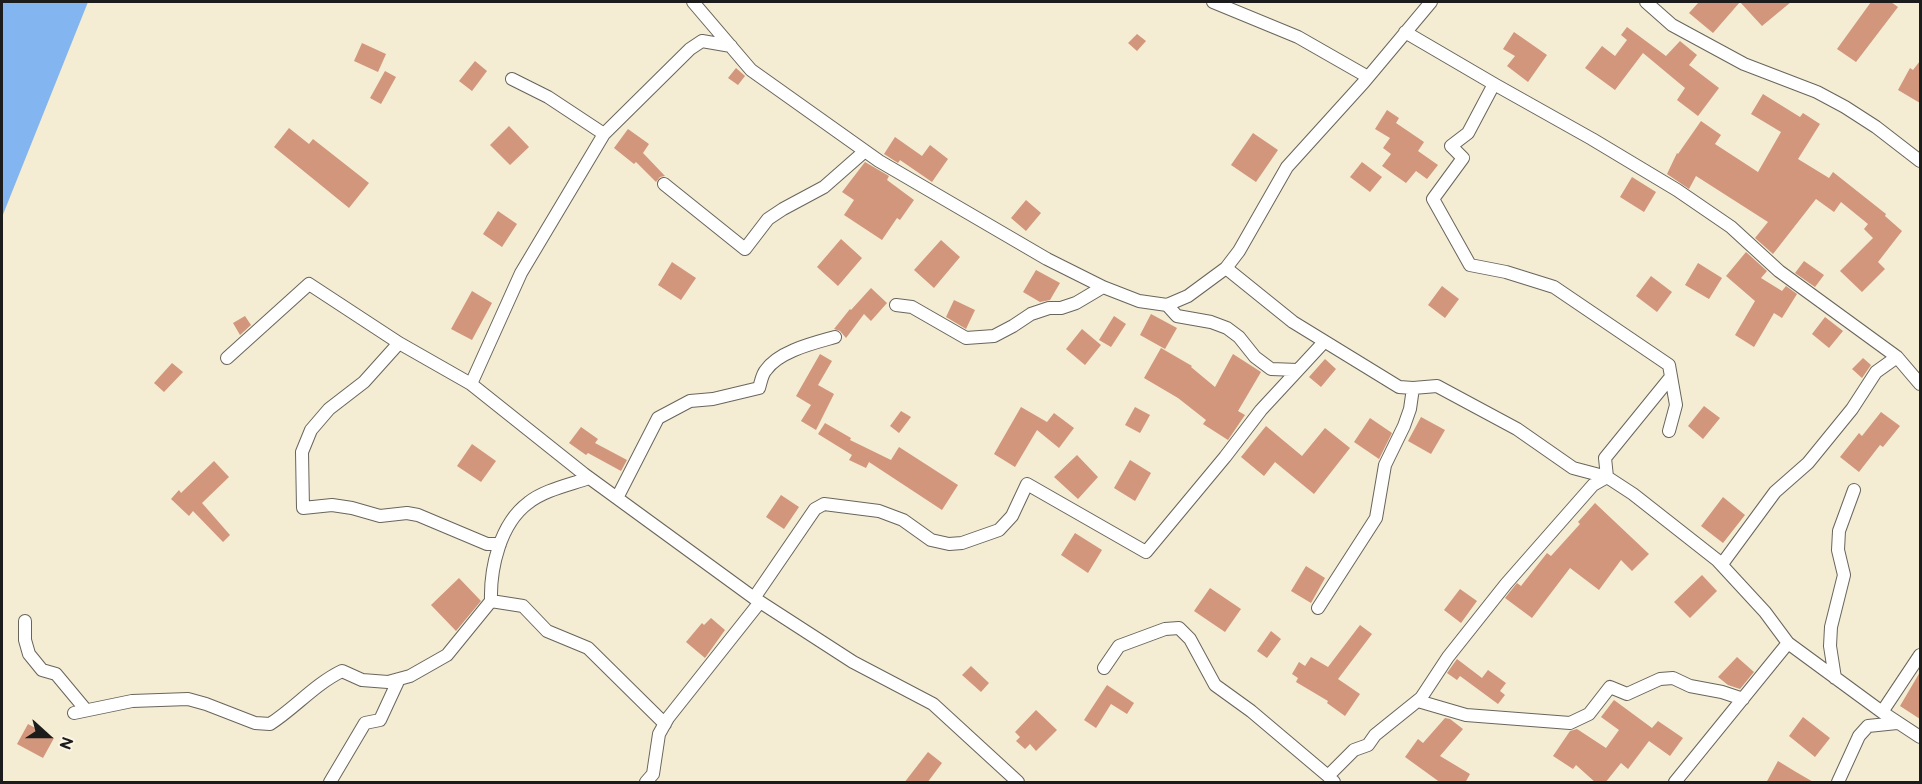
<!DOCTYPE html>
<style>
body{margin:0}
#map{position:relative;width:1922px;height:784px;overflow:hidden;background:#f4ecd3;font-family:"Balsamiq Sans",sans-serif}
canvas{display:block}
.frame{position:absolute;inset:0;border:3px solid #1c1c1c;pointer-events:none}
.north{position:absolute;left:18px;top:706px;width:60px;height:60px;-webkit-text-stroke:4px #fcf5e5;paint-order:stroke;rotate:111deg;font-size:16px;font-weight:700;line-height:24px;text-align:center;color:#1c1c1c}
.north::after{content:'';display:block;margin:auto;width:21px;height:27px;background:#1c1c1c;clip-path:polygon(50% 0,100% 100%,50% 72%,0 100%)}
</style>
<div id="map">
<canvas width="1922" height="784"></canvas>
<div class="frame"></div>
<div class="north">N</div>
</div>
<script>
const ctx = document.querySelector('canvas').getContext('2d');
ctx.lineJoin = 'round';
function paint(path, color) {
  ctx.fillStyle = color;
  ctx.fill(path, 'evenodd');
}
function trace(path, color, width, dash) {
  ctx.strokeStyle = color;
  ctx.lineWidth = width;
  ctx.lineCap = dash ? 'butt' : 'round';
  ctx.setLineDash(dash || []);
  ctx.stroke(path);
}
paint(new Path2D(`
 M2 2H88L2 217Z`), '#83b6f0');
paint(new Path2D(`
 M1699 2H1791L1762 26 1740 2 1713 33 1689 13Z
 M1871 2H1891L1898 7 1856 62 1837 49Z
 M1627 27 1666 56 1680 41 1697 55 1689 65 1719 88 1698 116 1677 100 1685 88 1643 53 1615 90 1585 68 1602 46 1615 56 1627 40 1621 35Z
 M1514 32 1547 55 1528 82 1507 66 1515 56 1503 49Z
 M1137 34 1146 41 1137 51 1128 43Z
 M362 43 386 54 378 72 354 61Z
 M475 61 487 71 472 91 459 81Z
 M1920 61V103L1898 90 1910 68 1913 70Z
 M736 68 745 76 738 85 728 78Z
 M385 71 396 77 381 104 370 98Z
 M1763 94 1800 117 1803 113 1820 124 1798 159 1829 178 1833 172 1886 214 1885 216 1902 231 1878 262 1885 269 1862 292 1840 271 1873 238 1864 229 1868 224 1841 202 1834 212 1816 199 1773 254 1755 238 1768 222 1696 176 1689 189 1667 174 1677 153 1678 154 1701 121 1721 135 1715 144 1758 172 1781 132 1751 114Z
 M1387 110 1399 118 1396 123 1424 142 1418 151 1438 165 1427 179 1416 171 1406 183 1382 166 1391 154 1383 148 1390 138 1375 129Z
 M509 126 529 147 510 165 490 145Z
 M289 128 309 144 313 139 369 183 349 208 274 147Z
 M628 129 649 144 643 153 665 176 660 177 656 182 636 162 634 164 614 148Z
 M1253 133 1278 150 1256 182 1231 165Z
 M895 137 922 156 930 145 948 159 932 182 900 160 898 163 884 154Z
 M865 162 889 176 887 180 914 200 900 220 897 218 882 240 844 215 854 200 842 192Z
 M1362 162 1382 177 1370 192 1350 177Z
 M1632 177 1656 192 1644 212 1620 197Z
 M1026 200 1041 213 1026 231 1011 218Z
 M498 211 517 224 502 247 483 234Z
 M841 239 862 258 838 286 817 267Z
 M941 240 960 257 934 288 914 270Z
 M1746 252 1767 271 1761 278 1782 291 1786 286 1797 294 1782 318 1774 313 1754 347 1735 335 1755 301 1726 276Z
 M1804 261 1824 275 1815 287 1795 273Z
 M672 262 696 278 681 300 658 285Z
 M1698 263 1722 278 1709 299 1685 285Z
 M1036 270 1060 283 1050 300 1040 302 1023 292Z
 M1651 276 1672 292 1657 312 1636 296Z
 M1442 286 1459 299 1445 318 1428 305Z
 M871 288 887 303 871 321 864 314 846 338 840 331 834 329 850 309 851 310Z
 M472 291 492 303 472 340 451 329Z
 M954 300 975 310 966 329 946 317Z
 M1151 314 1177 328 1165 349 1140 335Z
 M245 316 251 325 240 335 233 323Z
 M1114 316 1126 324 1111 347 1099 340Z
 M1825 317 1843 331 1829 348 1812 334Z
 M1082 329 1101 345 1085 365 1066 349Z
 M1161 348 1192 366 1191 367 1215 387 1233 354 1261 372 1238 411 1245 415 1228 440 1203 424 1206 420 1178 398 1144 378Z
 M820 354 832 361 818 385 834 394 816 430 801 421 811 405 796 396Z
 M1863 358 1871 365 1862 378 1852 369Z
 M1325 359 1336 369 1321 387 1309 377Z
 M172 363 183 372 164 392 154 383Z
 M1704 406 1720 418 1703 439 1688 426Z
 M1021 407 1047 422 1054 413 1074 428 1059 448 1037 430 1015 467 994 454Z
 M1135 407 1150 415 1140 433 1125 425Z
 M901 411 911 417 899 433 890 426Z
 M1881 412 1900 426 1883 447 1880 445 1859 472 1840 457 1859 433 1862 436Z
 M1421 417 1445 430 1431 454 1408 441Z
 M1370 418 1392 433 1379 459 1354 442Z
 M825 423 851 438 850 440 891 460 899 447 958 485 942 510 869 462 866 468 849 460 852 455 818 434Z
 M1266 426 1302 456 1325 428 1350 448 1314 494 1275 462 1264 476 1241 457Z
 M581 427 598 439 595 443 627 460 621 471 588 453 586 455 569 443Z
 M472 444 496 461 481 482 457 466Z
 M1077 455 1098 477 1078 499 1054 477Z
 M1130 460 1151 473 1135 501 1114 488Z
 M214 461 229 477 202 503 230 535 223 542 193 511 189 516 171 499 179 490 181 493Z
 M781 495 799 507 784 529 766 517Z
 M1723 497 1745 515 1723 543 1701 526Z
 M1595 503 1649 554 1632 571 1621 560 1599 590 1570 568 1532 618 1505 598 1517 583 1521 586 1547 553 1551 556 1580 524 1578 522Z
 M1075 533 1102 550 1088 573 1061 555Z
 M1306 566 1325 578 1311 603 1291 591Z
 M1702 575 1717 591 1690 618 1674 602Z
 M459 578 481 601 456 631 431 605Z
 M1210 588 1241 609 1225 632 1194 611Z
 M1460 589 1477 601 1461 623 1444 610Z
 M711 618 725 630 705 658 686 642 702 623 704 625Z
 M1360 625 1372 634 1338 679 1360 694 1345 716 1327 703 1328 701 1296 682 1298 678 1292 674 1299 662 1305 666 1311 657 1328 667Z
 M1271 631 1281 639 1267 658 1257 651Z
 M1737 657 1754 672 1740 689 1728 685 1718 677Z
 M1457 659 1482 678 1488 670 1506 683 1500 691 1505 695 1498 704 1460 676 1457 680 1447 673Z
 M971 666 989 683 981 692 962 675Z
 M1920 672V719L1900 706Z
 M1107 685 1134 703 1127 714 1111 704 1096 728 1084 720Z
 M1614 700 1652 728 1658 721 1683 738 1670 756 1649 741 1628 769 1621 763 1605 783H1596L1576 765 1573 769 1553 756 1570 731 1577 729 1606 748 1619 730 1601 717Z
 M1036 710 1057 730 1036 751 1030 744 1025 749 1016 741 1020 737 1015 732Z
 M1803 717 1830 738 1815 757 1789 736Z
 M1445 718 1450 719 1463 729 1440 756 1470 774 1465 783H1441L1405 757 1418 739 1423 743Z
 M28 724 54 738 43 758 17 744Z
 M928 752 942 763 927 783H904Z
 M1778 761 1796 772 1815 783H1766Z`), '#d1967b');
const minor = new Path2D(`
 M693 2 751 70 879 161 1047 259 1103 287 1139 301 1167 305 1188 296 1226 268 1239 251 1287 167 1364 82 1431 2
 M1213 2 1298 37 1368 77
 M1646 2 1672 25 1744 64 1817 92 1845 107 1876 127 1920 161
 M1405 32 1494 84 1468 133 1451 146 1463 158 1433 199 1470 265 1506 272 1554 287 1669 365 1676 405 1669 431
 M512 79 548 97 604 134
 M1494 84 1592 139 1677 190 1731 227 1779 271 1897 357 1920 384
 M664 184 745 249 768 219 783 209 824 187 865 151
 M1226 268 1293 322 1399 387 1413 388 1437 386 1517 429 1573 468 1607 477 1633 494 1717 560 1765 612 1788 643 1882 712 1920 737
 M896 305 912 307 966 338 994 336 1013 326 1031 314 1049 308H1061L1076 303 1103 287
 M1167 305 1177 316 1211 322 1227 328 1239 337 1255 357 1271 369 1298 370
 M399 343 364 382 329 409 311 430 302 452 303 508 332 505 352 508 380 516 407 513 418 515 487 544H500
 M227 358 309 284 399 343 471 384 584 474 754 598 853 662 933 704 1018 782
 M471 384 521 273 604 134 690 49 702 41 731 46
 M617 498 658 418 690 401 713 399 759 388C761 382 762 374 766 370 779 351 814 343 835 337
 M1722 564 1775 492 1808 463 1852 409 1876 372 1897 357
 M754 598 815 509 824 504 879 511 903 520 931 540 949 544 962 543 999 530 1012 516 1027 484 1146 552 1225 457 1261 410 1324 342
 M491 601 523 606 547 631 588 648 665 724
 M1318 608 1376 518 1385 465 1404 426 1410 409 1413 388
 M25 621V640L29 654 42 670 56 674 86 710
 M1104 668 1119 646 1165 629 1179 628 1190 639 1215 685 1251 711 1328 776
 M1835 678 1830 646 1831 627 1844 575 1838 550 1839 531 1854 490
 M1418 701 1466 715 1570 723 1589 714 1610 687 1627 694 1660 679 1673 678 1690 686 1722 692 1743 699
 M1882 712 1920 655
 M74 713 132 701 188 699 206 704 255 723 270 724C295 708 315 684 342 671L362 680 388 682 410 676 447 655 491 601C490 568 500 524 528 503 544 490 569 485 589 478
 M330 782 365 723 380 720 399 679
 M646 782 653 774 659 734 668 718 760 602
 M1334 782 1328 776 1354 750 1368 745 1375 735 1421 698 1448 657 1506 584 1593 485 1607 477 1605 458 1670 378
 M1675 782 1788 643
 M1838 782 1859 736 1868 726 1897 723`);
trace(minor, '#68655c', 14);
trace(minor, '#fff', 12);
</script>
